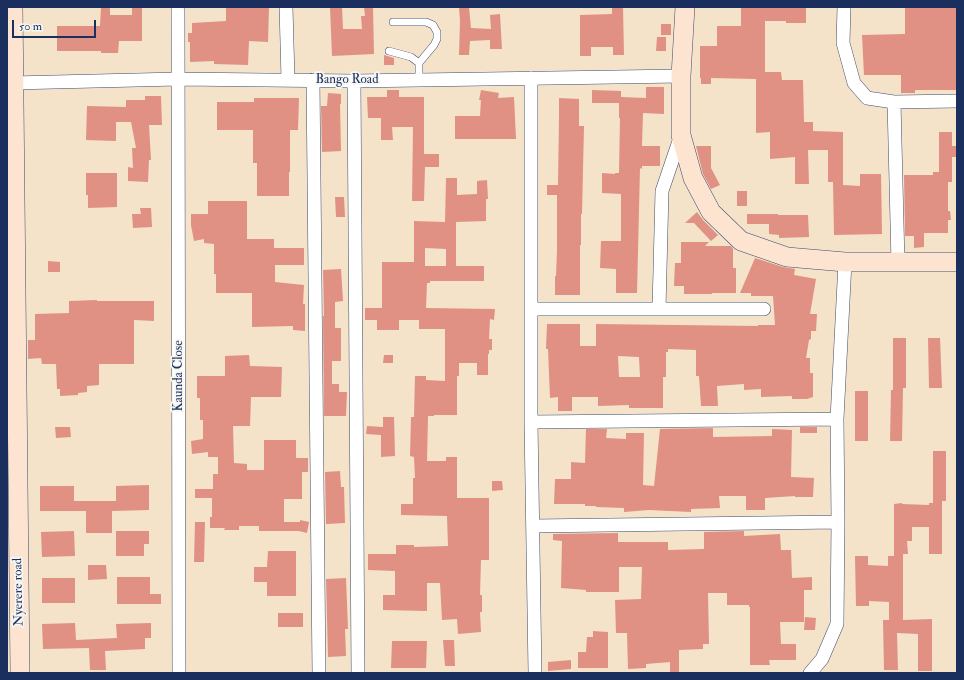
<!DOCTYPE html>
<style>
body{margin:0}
#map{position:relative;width:964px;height:680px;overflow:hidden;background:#f4e2c9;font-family:"IM FELL Double Pica",serif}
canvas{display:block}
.frame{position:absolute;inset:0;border:8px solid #1b2f5e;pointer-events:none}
.scale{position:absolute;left:12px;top:20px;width:84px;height:18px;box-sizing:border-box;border:2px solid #1b2f5e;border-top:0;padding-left:5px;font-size:12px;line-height:14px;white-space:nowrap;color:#1b2f5e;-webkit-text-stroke:3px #f6f6f2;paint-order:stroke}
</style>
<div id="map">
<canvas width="964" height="680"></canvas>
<div class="frame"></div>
<div class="scale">50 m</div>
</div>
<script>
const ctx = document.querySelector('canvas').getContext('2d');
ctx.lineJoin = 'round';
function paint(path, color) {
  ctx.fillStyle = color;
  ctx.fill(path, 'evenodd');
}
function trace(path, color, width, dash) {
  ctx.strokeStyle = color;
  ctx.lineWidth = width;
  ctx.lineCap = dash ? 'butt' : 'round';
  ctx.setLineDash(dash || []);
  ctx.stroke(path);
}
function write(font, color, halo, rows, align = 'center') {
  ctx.font = font + ' "IM FELL Double Pica",serif';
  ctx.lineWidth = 3.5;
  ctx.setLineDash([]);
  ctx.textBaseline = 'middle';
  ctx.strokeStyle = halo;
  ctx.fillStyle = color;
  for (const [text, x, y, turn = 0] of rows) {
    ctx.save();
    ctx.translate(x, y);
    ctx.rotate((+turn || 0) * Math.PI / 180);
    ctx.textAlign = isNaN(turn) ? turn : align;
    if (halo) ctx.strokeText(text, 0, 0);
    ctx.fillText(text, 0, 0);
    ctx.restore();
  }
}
paint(new Path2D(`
 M101 7H110V15H132V7H142V41H119L118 53H101V51H57V26H100Z
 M226 7H269L268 42 249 41 248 65 214 64V61L190 62V42H188V33H192V23L226 21Z
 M330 7H342L343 29H362L361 16H365L364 7H373L374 54 332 56Z
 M459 7H469L471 28 491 29 490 15 500 14 502 49H490V40L470 41 469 55H459L460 21Z
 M612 7H623L624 55H613V47H591V56H580V15L612 14Z
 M741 7H806V23H786V21H765V72H781L782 80H803L804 122H813V131L843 132V185L860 186V174H881L882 234 834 235 833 182H828V150H808L809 184H795V157L770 159V132L756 133V79L711 78V84H701V78H700V46H717V26H741Z
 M905 7H956L957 90H915V93H901V75H864L862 35 905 34Z
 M661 24H671V35H661Z
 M657 37H666V51H656Z
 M384 55 394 58V65H384Z
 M646 87H664V114L643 113 642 146H660V166H642V169L640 168 637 293H616V269L600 268 601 241H621V194L602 193V173L615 174V173H619L620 118H619V103H592V90L621 91V97L646 98Z
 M387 90H399V97H424V154H439V167H425L424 201H412L413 127H392L393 140H381V118H368L367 97H387Z
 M481 90 499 93 498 98 514 97 516 139H455V116H480L481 100H479Z
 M328 93 341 94V104H340L341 151 322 152 321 106H327Z
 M145 96H161L162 125H149L151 160H149L148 182 128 181V167L133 168 132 148H136L131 122H116V141L86 140 87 106 126 107V100H145Z
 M254 98H299L298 130H290V172H289V196H257V163H253V130H217V102H254Z
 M559 98 579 99V126H584L582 214H581V245H580V295H555V276H556L557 251V195H547V185H558L559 118Z
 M939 132H952V146H957V157H952V182H948V211H950L951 220H948V233H924V247L914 248V236H905L904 175H933V172H939Z
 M696 146H711V168L720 185 711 189 703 174Z
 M86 173H117V207L88 208V195H86Z
 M446 178H457V195L477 194V181L487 180 488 199H486V221L456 222V266H484V281H430V283H427L426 308 495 309 494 320 490 319 489 339H492V350H489V354H488V375H477V363H459V376H457V415H434V416H428L427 461H446V457H457V498H489V560H481L480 595H482V612H480L481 632 458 634 457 619 442 620 440 583H427V611L383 610V595H395V571L368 570V554H396V545H414V547L448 546 447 516 401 515V504H413V478H415L414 457 410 456 411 417H414L415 376H426V380L445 381V329H419V320H399V330H377V320H365V308H382V262H414V221L445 222ZM425 248 446 249V266H425Z
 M737 191H747V206H737Z
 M335 197H344L345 217H336Z
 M208 201H247V239H274V248H304V265H275V282L304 285 303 304H305V331L293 330V326L252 327V293H216V274H214V244L204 243V239L194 241 191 225V214H208Z
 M140 208H151L152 227 133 228 132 214H141Z
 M697 212 703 220 718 235 711 241 694 223H685Z
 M747 214H778V215H808L809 237 779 238V235L769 234V224H747Z
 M681 242H709L705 246H731L733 249V268H736V293H712V294H684V286H674L675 263H681Z
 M755 258 783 267 795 269 794 275 816 279 810 314H817L816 331H811V339L809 340 806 358H810V373H813V397L807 399H792V396L761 397V389L744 390V384L717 386 718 406H701L699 376H696V350L668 349V352H666V377H663V408H629V405L598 406V397H572V411H558V397L550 398 548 349H546L547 324H580V346H596V324L758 326V325H775L773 296H751V293H740ZM618 356 639 357 640 377H619Z
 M48 261 60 262V272H48Z
 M341 269 343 301 335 302V328H341V361H332V384H339V392H347L346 416H324L323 316H324L323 270Z
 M97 300V301H154V321L134 320V364H99V385L87 386V392L78 393V395L60 396V389H57L56 364H42L41 358 28 359V340H35V314L69 313V301Z
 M893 338H906V388H903L902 441H890L891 390H893Z
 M928 338H940L942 388H929Z
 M249 355 250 366 282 367 281 397H251L250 426H233L234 463 247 464V470H264V440H296V458H308V472H302V499H284V522H300V520L309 522 307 533 299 531H259V526H239V530H224L225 528H210V517H212V498H195V489H213V474H218V457H208V452L192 454 191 441 203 439V420H200V398H197V376H225V356Z
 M384 355H393V363H383Z
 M855 391H868V441H855Z
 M383 417H394L395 456 381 457V435L366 434 367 426 383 427Z
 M55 427H70L71 437 56 438Z
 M800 427H817V433H800Z
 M713 428V437L772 436V429L792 430 791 477 814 478 813 497H795V496L765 498V510H746V496H719L720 508 691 509V512L649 510 624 512V508L596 507V506H585V504H554L555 479H571V462L585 463 586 429H607L606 438 626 439V433H644L643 485 654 486 660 429Z
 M933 451H946V501H942V554H929V527H912V541H907L908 554H903V620L932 619V671H918V634L897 633 898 670H884L883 620H889V602L869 601V606H856L855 556H868V565L888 566V556H894V504L902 503V504L929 505V503H933Z
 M340 471 341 487H344L345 523 326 524 325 472Z
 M492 481H502L503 490 492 491Z
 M149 485V510L112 511V533H86V511H40V486H74V501H116V486Z
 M195 522H205L204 562H194Z
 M74 531 75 556 42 557 41 532Z
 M116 531H149V544H144V556H116Z
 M744 531V536L780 534 781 550H791L792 578 812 577V590H804V622H780L781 644H796V660H769L770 665H750V607H749V605H727V593H708L709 644H703V649L679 650V672L670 673V662L646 664V668L628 669 627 633H616L615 600 641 599 642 567H619V592H586V590L561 588 562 541 553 540V534L618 533V542H668V550L704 549V532Z
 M268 551H296V596H267V582H254V567H267Z
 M88 565H106L107 579 88 580Z
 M117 577H150V594H161V604H117Z
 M42 578H75V603H42Z
 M346 578 348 629H345L346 656 328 657 326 579Z
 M278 613H303V627H278Z
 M805 617 816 618 815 630H804Z
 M75 623 76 640 117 638 116 624 151 623V638H145V649L105 651 106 670H90L89 648 43 649 42 624Z
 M593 631 608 632V668H578V652H586L587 637H593Z
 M443 640H454L455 666H445Z
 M392 641H427L426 668H391Z
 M571 660V669L548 671V662Z`), '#e09184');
const lane = new Path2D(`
 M393 22H426L433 25 437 32V39L434 45 419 63V80
 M389 51 411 57 419 63`);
const street = new Path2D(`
 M286 7 288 79
 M844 7 843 43 854 83 867 98 894 102 957 101
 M178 11 179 673
 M531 78V422L535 673
 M313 80 319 673
 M354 81 358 673
 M13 83 178 79 354 81 681 76
 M894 102 898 263
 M531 309H764
 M659 309 662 191 681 135
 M531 422 837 419
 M533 526 838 522
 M810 673 822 659 837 624 838 522 837 419 845 262`);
const secondary = new Path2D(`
 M13 7 20 673
 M685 7 681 76V135L693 178 711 212 741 241 787 257 845 262H957`);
trace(lane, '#3c4a6e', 8);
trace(street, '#3c4a6e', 14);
trace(secondary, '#3c4a6e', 20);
trace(lane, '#fff', 7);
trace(street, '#fff', 13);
trace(secondary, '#fde4d1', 19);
write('13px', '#1b2f5e', '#f6f6f2', [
 ["Bango Road",347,80],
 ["Kaunda Close",179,376,-90],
 ["Nyerere road",19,592,-91]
]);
</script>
